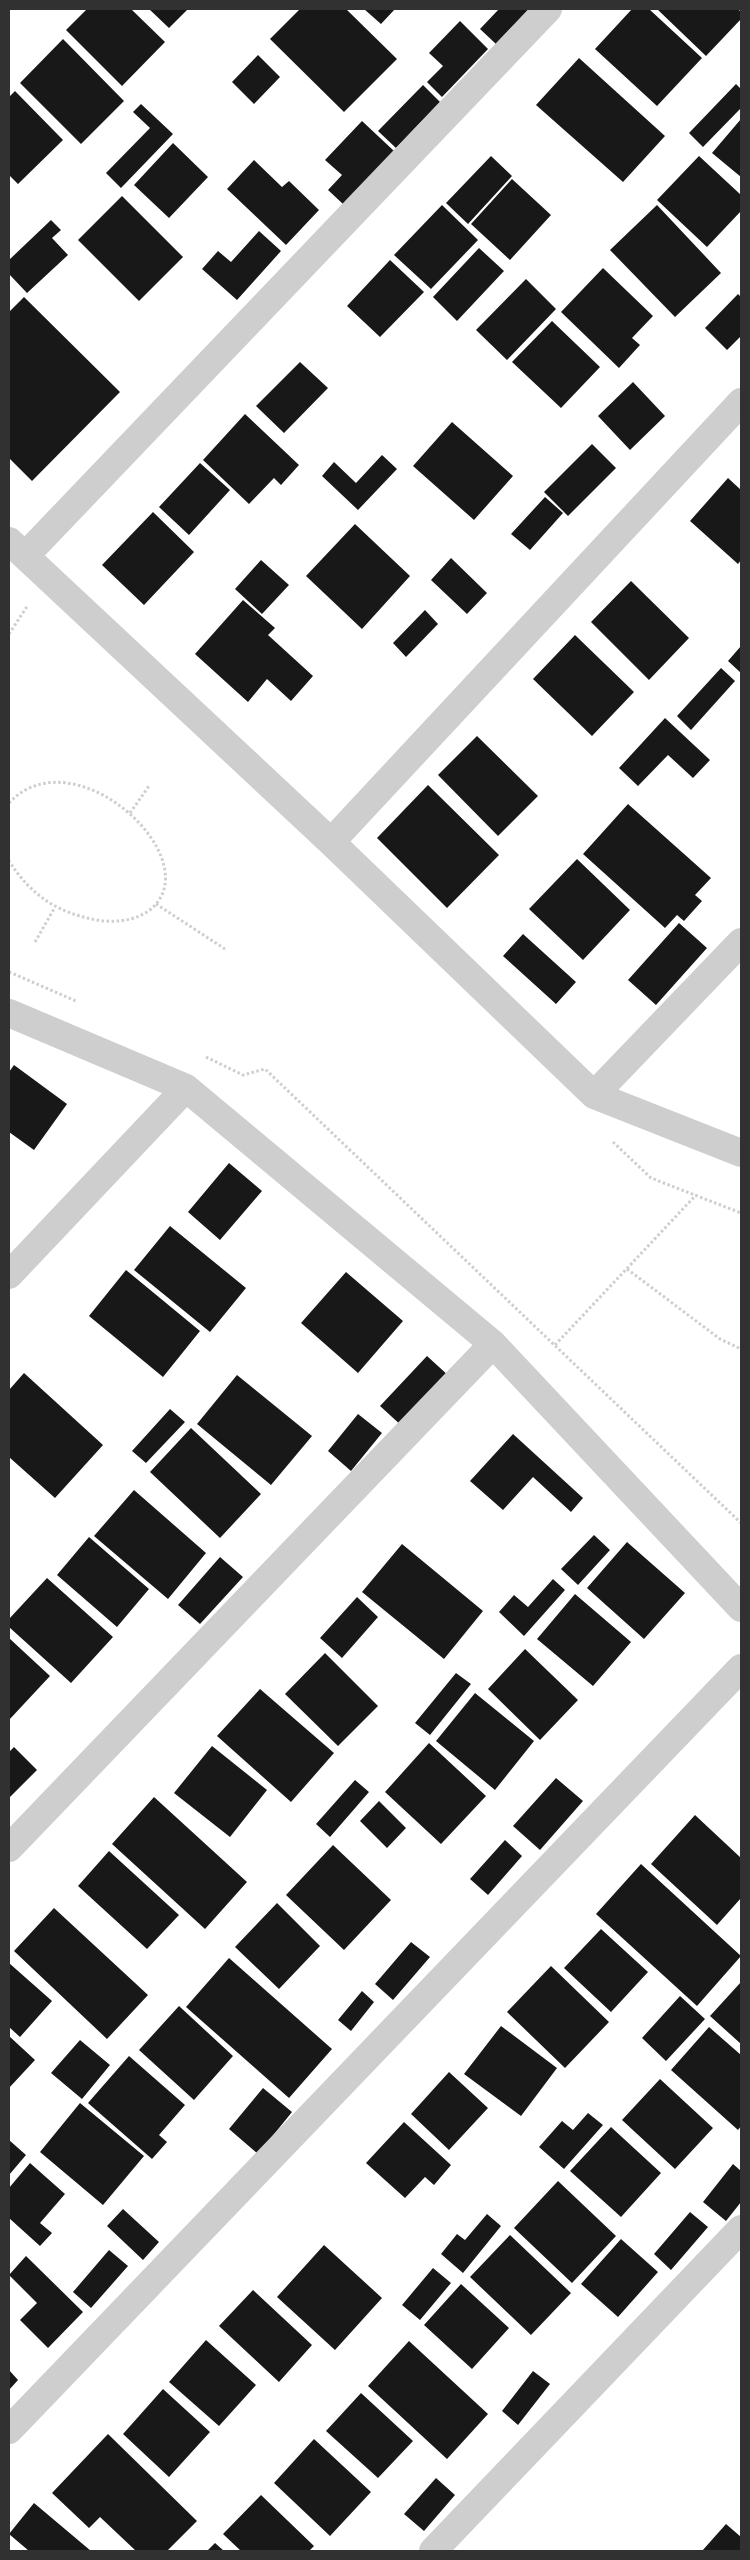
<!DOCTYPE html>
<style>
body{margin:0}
#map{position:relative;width:750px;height:2560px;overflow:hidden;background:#fff;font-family:Quicksand,sans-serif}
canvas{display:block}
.frame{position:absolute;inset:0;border:10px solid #313131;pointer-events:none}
</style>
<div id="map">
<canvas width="750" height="2560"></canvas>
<div class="frame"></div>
</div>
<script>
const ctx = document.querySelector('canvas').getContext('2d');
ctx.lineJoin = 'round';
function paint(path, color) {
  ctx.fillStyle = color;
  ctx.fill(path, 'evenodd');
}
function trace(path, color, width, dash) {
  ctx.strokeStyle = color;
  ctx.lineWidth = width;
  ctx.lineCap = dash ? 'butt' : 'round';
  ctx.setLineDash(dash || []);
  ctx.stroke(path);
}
paint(new Path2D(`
 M87 9H131L165 42 122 86 66 30Z
 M149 9H188L169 28Z
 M300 9H346L397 59 344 112 270 39Z
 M364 9H395L381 24Z
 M499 9H529L496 44 480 29Z
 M632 9H649L702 58 657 106 595 49Z
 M657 9H738L741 12V19L706 56Z
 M460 21 488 49 442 97 427 82 443 66 429 53Z
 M63 39 124 101 81 144 20 83Z
 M258 55 280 77 254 104 232 82Z
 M579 58 665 136 623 182 536 105Z
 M736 84 741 89V108L703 147 689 133Z
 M423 85 440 102 396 148 378 131Z
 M15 91 63 140 18 184 9 175V97Z
 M141 104 173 134 121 188 106 173 150 128 133 112Z
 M741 119V177L712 153Z
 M362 121 394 151 343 204 328 190 342 175 325 160Z
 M173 143 208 177 169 218 134 185Z
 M491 156 512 176 468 224 446 203Z
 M699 156 741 195V211L707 247 657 200Z
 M254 160 282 187 289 181 319 210 286 245 227 189Z
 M512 179 551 215 510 260 471 224Z
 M122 196 183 257 139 301 78 240Z
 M442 205 478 240 431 289 394 255Z
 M657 205 721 273 675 317 610 250Z
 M51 220 61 230 52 238 68 255 27 293 9 274V260Z
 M259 231 281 251 237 300 202 269 218 251 231 262Z
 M479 248 504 271 457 321 433 297Z
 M390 260 424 292 380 337 347 306Z
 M603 268 653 316 632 338 640 345 619 368 561 312Z
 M526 279 556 309 507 360 476 330Z
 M738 294 741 297V336L727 350 705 328Z
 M24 297 120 392 32 481 9 458V312Z
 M552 321 600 367 561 408 512 362Z
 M300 362 328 388 284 433 256 406Z
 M633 382 665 416 630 450 598 416Z
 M245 414 299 465 281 485 274 478 249 504 203 460Z
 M452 422 513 476 474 520 413 466Z
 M592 444 616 468 568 516 544 492Z
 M382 455 397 469 358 510 322 476 334 462 356 483Z
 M200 463 230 490 189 535 159 507Z
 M728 478 741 490V560L738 564 690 521Z
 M545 497 563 513 530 550 511 534Z
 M153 512 194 552 144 605 102 565Z
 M355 524 410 576 362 629 306 576Z
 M451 558 487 593 467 614 431 580Z
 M261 560 289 585 262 614 235 589Z
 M631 581 689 638 649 680 591 622Z
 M243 600 275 628 268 635 313 676 291 701 267 679 248 702 195 654Z
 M425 610 438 624 406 657 393 643Z
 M575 635 634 692 592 736 533 679Z
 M741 646V673L728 661Z
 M721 668 735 681 691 730 677 716Z
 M665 718 710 760 693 778 668 755 638 786 619 768Z
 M477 736 538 796 498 836 438 775Z
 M428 785 499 855 447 908 377 838Z
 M628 804 711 878 695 895 702 901 684 921 677 915 665 928 583 854Z
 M577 859 630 910 583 960 529 909Z
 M679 923 707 948 656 1005 628 980Z
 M523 934 576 982 556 1004 503 956Z
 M14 1065 67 1104 34 1150 9 1132V1072Z
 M229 1163 262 1191 220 1240 188 1212Z
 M170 1226 246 1288 210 1332 134 1270Z
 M126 1270 200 1331 163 1377 89 1316Z
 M346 1272 403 1321 358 1373 301 1323Z
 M427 1356 450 1377 403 1427 380 1406Z
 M24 1373 103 1445 55 1498 9 1457V1390Z
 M237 1375 312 1436 271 1485 197 1424Z
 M170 1409 185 1422 146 1463 132 1451Z
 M358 1414 382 1433 351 1471 328 1451Z
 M191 1428 261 1494 220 1538 150 1472Z
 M513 1434 583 1498 571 1512 533 1477 503 1510 470 1481Z
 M134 1490 206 1553 168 1599 94 1536Z
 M594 1535 610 1550 578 1585 561 1569Z
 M89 1537 149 1589 117 1627 57 1575Z
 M627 1542 685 1593 644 1639 587 1588Z
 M402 1544 483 1611 444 1659 362 1592Z
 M220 1557 243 1577 200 1624 178 1605Z
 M47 1578 113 1637 71 1683 9 1627V1619Z
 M553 1579 565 1590 524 1636 499 1612 514 1595 528 1607Z
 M575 1594 631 1642 593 1686 537 1639Z
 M357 1597 378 1617 342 1658 320 1638Z
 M9 1638 50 1676 9 1720Z
 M525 1649 578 1700 540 1740 488 1689Z
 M325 1653 378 1706 338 1746 285 1694Z
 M456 1673 471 1684 430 1735 415 1723Z
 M260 1689 334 1753 291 1802 217 1736Z
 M475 1693 534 1741 495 1790 436 1741Z
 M429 1743 486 1796 441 1844 385 1792Z
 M212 1746 267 1790 230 1837 174 1793Z
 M14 1747 37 1770 9 1798V1752Z
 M556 1778 583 1801 540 1850 513 1826Z
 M355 1780 369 1792 330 1837 316 1824Z
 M154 1797 247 1882 205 1929 112 1844Z
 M379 1801 406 1828 387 1848 360 1821Z
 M695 1815 741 1858V1898L717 1925 651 1864Z
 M505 1840 522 1856 488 1895 470 1879Z
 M333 1845 391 1900 344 1950 286 1895Z
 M109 1851 179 1915 147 1949 78 1886Z
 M641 1864 741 1956 697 2006 596 1914Z
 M277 1903 320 1946 279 1989 235 1947Z
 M54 1908 148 1995 107 2039 14 1951Z
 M601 1929 648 1972 611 2012 564 1968Z
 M411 1942 430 1957 393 2000 375 1984Z
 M229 1958 332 2049 289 2098 186 2007Z
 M9 1963 52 2001 20 2037 9 2027Z
 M551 1966 609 2022 565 2068 507 2012Z
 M741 1982V2044L710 2016Z
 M362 1991 374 2002 351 2031 338 2020Z
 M680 1996 705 2019 666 2061 642 2038Z
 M179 2006 233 2056 194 2100 139 2050Z
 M501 2026 557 2068 521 2116 464 2074Z
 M709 2027 741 2055V2126L738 2130 671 2070Z
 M9 2036 35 2060 9 2088Z
 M80 2040 110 2065 82 2099 51 2073Z
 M129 2056 185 2105 159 2135 167 2142 152 2159 88 2103Z
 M449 2072 488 2108 449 2150 411 2114Z
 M660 2079 713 2128 675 2169 622 2120Z
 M263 2088 292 2112 258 2154 229 2129Z
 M80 2103 144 2156 103 2205 40 2152Z
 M588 2113 603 2125 564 2169 539 2147 562 2121 573 2130Z
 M404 2122 451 2165 434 2185 425 2177 405 2198 366 2163Z
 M611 2127 661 2173 621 2217 570 2171Z
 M9 2140 26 2155 9 2175Z
 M30 2163 65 2194 40 2223 52 2233 40 2246 9 2218V2188Z
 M733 2164 741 2171V2202L726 2221 703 2202Z
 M558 2181 616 2236 572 2283 514 2228Z
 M123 2209 159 2242 143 2260 107 2226Z
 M690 2212 708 2227 671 2270 654 2254Z
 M487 2214 501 2226 463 2273 441 2254 457 2234 465 2240Z
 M510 2235 571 2293 531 2335 470 2277Z
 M621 2239 658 2272 618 2317 581 2284Z
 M324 2245 382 2298 335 2350 277 2297Z
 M109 2250 128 2266 91 2308 73 2292Z
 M26 2256 83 2312 48 2348 20 2320 37 2303 9 2275Z
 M433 2268 451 2283 420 2320 402 2305Z
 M461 2284 509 2328 472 2369 424 2325Z
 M253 2290 312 2345 279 2382 219 2326Z
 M206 2340 256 2385 219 2426 169 2382Z
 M409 2341 488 2414 447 2459 368 2386Z
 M9 2370 18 2380 9 2390Z
 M533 2371 550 2384 518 2425 502 2411Z
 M163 2389 210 2432 169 2477 123 2434Z
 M361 2393 413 2441 378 2478 326 2431Z
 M108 2434 197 2521 167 2551H136L100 2517 89 2528 52 2493Z
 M314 2439 371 2492 330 2536 274 2483Z
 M436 2478 455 2495 424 2531 404 2514Z
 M261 2495 314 2546 309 2551H241L223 2534Z
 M34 2503 91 2551H29L9 2534Z
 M726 2524 741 2537V2551H702Z
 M215 2543 224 2551H207Z`), '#181818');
trace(new Path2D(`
 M9 634 28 605
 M9 803C74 733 210 859 151 909 136 921 115 923 97 920 57 913 31 895 9 861
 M130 813 149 786
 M156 904 225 949
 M35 942 55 907
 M9 972 76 1001
 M206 1057 243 1075 265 1069 741 1523
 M613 1142 651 1178 741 1213
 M627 1269 720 1339 741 1349
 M555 1345 696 1195`), '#cecece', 3, [2.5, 2.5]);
trace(new Path2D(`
 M9 541 331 842 594 1095 741 1153
 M25 556 548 9
 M331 842 741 402
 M9 1013 186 1088 493 1344 741 1608
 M594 1095 741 942
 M9 1275 186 1088
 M9 1848 493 1344
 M9 2430 741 1668
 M433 2551 741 2229`), '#cecece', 28);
</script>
